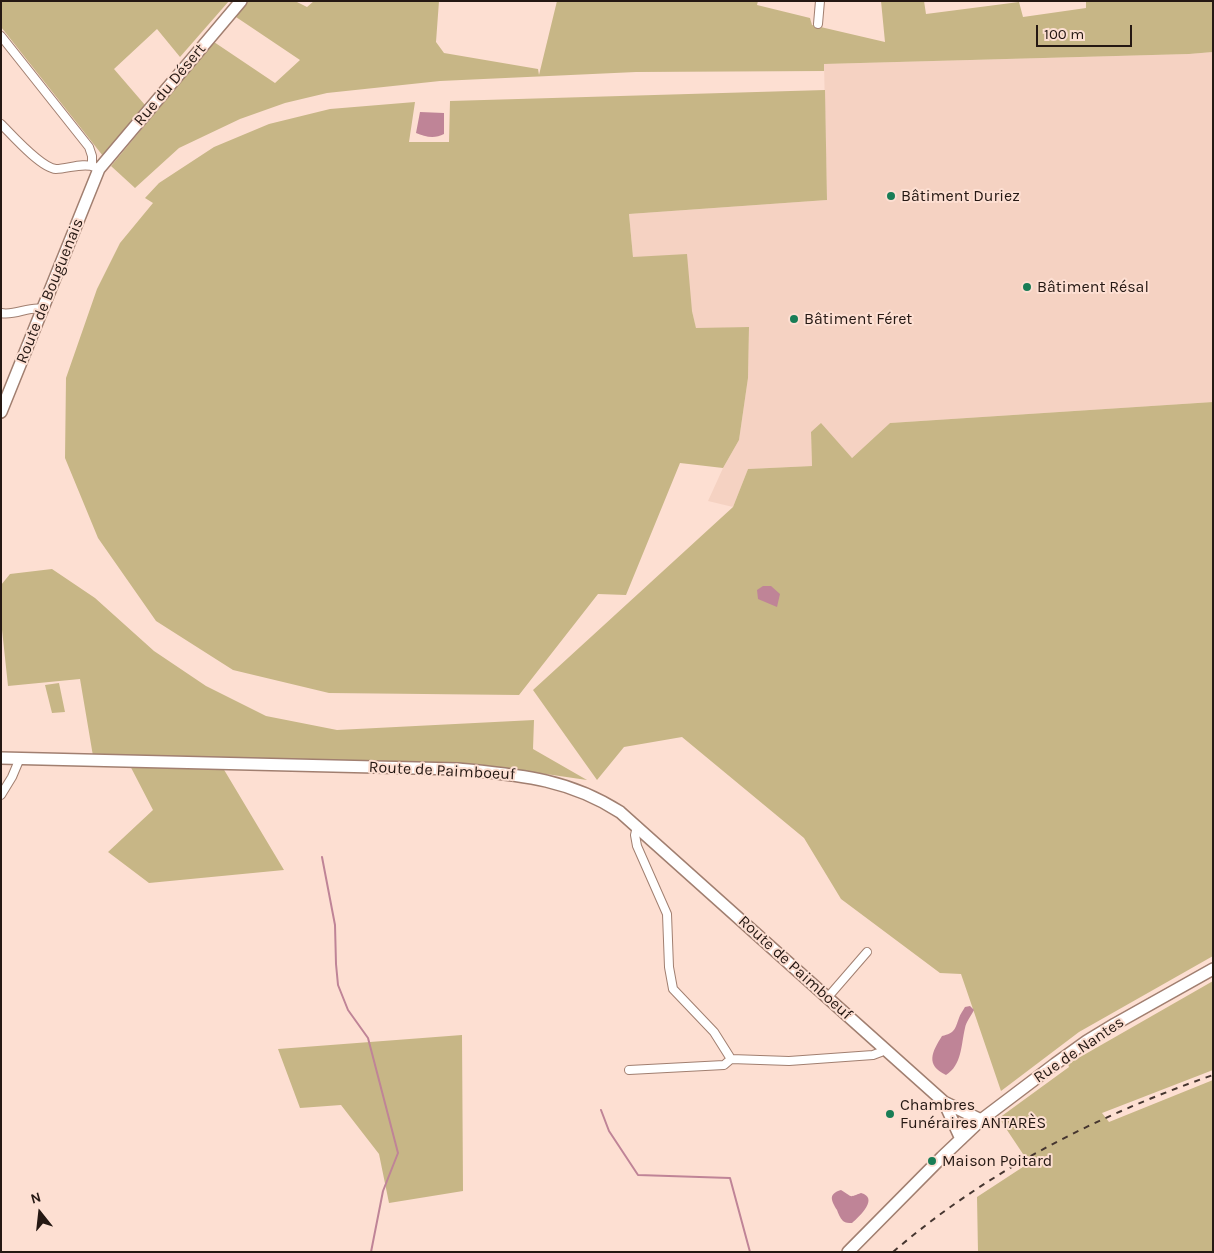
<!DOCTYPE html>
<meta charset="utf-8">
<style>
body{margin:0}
#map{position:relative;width:1214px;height:1253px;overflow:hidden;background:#fddfd2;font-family:Karla,sans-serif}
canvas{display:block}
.frame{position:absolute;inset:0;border:2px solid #251813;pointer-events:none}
.north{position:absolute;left:15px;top:1188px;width:50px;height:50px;-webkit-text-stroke:4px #fddfd2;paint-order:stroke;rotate:344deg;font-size:14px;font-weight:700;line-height:20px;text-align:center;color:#251813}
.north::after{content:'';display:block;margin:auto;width:18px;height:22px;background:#251813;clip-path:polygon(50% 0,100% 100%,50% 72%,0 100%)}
.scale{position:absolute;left:1036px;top:25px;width:96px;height:22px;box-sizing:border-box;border:2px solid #251813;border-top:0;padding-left:6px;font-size:15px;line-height:18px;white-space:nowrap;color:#251813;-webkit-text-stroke:4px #fddfd2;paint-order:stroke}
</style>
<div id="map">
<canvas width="1214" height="1253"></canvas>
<div class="frame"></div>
<div class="north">N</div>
<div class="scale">100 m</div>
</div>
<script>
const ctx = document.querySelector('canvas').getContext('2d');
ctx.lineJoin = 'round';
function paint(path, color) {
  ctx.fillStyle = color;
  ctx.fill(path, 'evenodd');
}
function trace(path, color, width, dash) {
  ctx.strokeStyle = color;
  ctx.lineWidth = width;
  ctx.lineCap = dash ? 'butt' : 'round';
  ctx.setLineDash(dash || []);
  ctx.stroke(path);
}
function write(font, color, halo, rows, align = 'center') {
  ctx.font = font + ' Karla,sans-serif';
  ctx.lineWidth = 4;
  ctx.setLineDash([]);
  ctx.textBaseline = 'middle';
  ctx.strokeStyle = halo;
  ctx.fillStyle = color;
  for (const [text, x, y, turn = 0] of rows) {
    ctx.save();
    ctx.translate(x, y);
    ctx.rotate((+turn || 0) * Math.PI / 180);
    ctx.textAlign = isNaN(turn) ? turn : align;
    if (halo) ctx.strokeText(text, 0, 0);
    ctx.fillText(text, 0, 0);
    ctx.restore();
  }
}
paint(new Path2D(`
 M1213 52V402L890 423 852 458 811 432 812 466 748 469 733 507 708 501 723 468 739 440 748 378 749 327 696 329 692 311 633 257 629 214 827 200 824 64 1189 54Z`), '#f5d2c2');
paint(new Path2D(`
 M1 1H229L180 57 157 29 114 69 145 105 103 156 1 27Z
 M248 1H295L307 7 314 1H439L436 42 444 53 538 69 539 75 557 1H758L757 5 810 18 812 25 885 42 881 1H924L926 14 1019 2 1023 17 1086 8V1H1213V52L1189 54 824 64V71L636 72 440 81 327 93 285 103 240 119 179 148 135 188 111 166 214 42 275 83 300 60 236 17Z
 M825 90 827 200 629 214 633 257 687 254 692 311 696 328 749 327 748 378 739 440 723 468 680 463 626 595 598 594 519 695 329 693 233 670 156 621 98 538 65 458 66 378 97 289 120 243 153 203 145 198 159 183 214 147 269 124 330 109 415 102 409 142H449L450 101Z
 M1213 402V956L1079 1032 1001 1091 961 974 940 973 841 899 804 838 682 737 624 747 597 780 533 690 733 507 748 469 812 466 811 432 821 423 852 458 890 423Z
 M52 569 95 598 154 651 206 686 266 716 337 730 534 720 533 749 587 780 477 764 217 758 284 870 149 883 108 852 153 810 125 756H93L80 679 8 686 1 620V585L10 574Z
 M59 683 65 712 52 713 45 685Z
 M1213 981V1070L1102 1113 1109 1122 1213 1080V1252H978L977 1197 1029 1163 999 1118 1069 1067 1068 1064Z
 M462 1035 463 1191 389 1203 379 1154 341 1105 300 1108 278 1049Z`), '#c7b686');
paint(new Path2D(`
 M420 112 444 113V134C435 139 425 137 416 133Z
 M763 586H771L780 594 777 607 758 599 757 590Z
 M970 1006 974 1010C971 1016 966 1022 965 1028 961 1045 962 1065 946 1075 925 1065 932 1052 942 1036 955 1033 955 1029 959 1018 960 1014 963 1011 965 1007Z
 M841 1190C853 1197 848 1198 861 1193 879 1198 860 1216 852 1223 848 1223 846 1223 843 1221 840 1218 838 1213 837 1210 831 1200 828 1194 841 1190Z`), '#bf8497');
trace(new Path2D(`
 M322 857 335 925 336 964 338 985 348 1010 368 1038 398 1153 383 1191 371 1252
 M601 1110 609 1131 638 1175 730 1178 750 1252`), '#bf8497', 2);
const street = new Path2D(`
 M818 24 820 1
 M1 36 89 147 92 156V166
 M1 124C12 135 41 168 56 169 68 169 83 162 95 167
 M1 313C15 316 29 306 42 309
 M1 795 12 777 20 758
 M637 826 635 835 637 846 667 914 669 967 673 989 714 1032 731 1059
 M828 997 867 952
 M629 1070 724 1065 731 1059 789 1061 873 1055 881 1052 884 1048`);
const secondary = new Path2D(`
 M1 412 99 169 241 1
 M1 758 458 769C518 775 567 778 620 812L944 1102 981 1120
 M944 1102 961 1139
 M848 1252 942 1157 981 1120 1055 1064 1087 1041 1115 1024 1213 969`);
trace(street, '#a17f70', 10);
trace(secondary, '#a17f70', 14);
trace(street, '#fff', 8);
trace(secondary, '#fff', 11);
trace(new Path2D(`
 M893 1252C987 1171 1096 1116 1213 1075`), '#463630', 2, [6, 6]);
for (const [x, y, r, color] of [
 [891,196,5,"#197d56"],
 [1027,287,5,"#197d56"],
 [794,319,5,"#197d56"],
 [890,1114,5,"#197d56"],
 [932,1161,5,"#197d56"]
]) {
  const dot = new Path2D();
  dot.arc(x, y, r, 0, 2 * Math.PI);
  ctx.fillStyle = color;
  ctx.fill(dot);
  trace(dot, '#fddfd2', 2);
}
write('16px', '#251813', '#fddfd2', [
 ["Rue du Désert",170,85,-50],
 ["Route de Bouguenais",50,291,-68],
 ["Route de Paimboeuf",442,771,3],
 ["Route de Paimboeuf",795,968,42],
 ["Rue de Nantes",1079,1050,-34]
]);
write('16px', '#251813', '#fddfd2', [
 ["Bâtiment Duriez",901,196],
 ["Bâtiment Résal",1037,287],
 ["Bâtiment Féret",804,319],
 ["Chambres",900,1105],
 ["Funéraires ANTARÈS",900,1123],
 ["Maison Poitard",942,1161]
], 'left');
</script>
